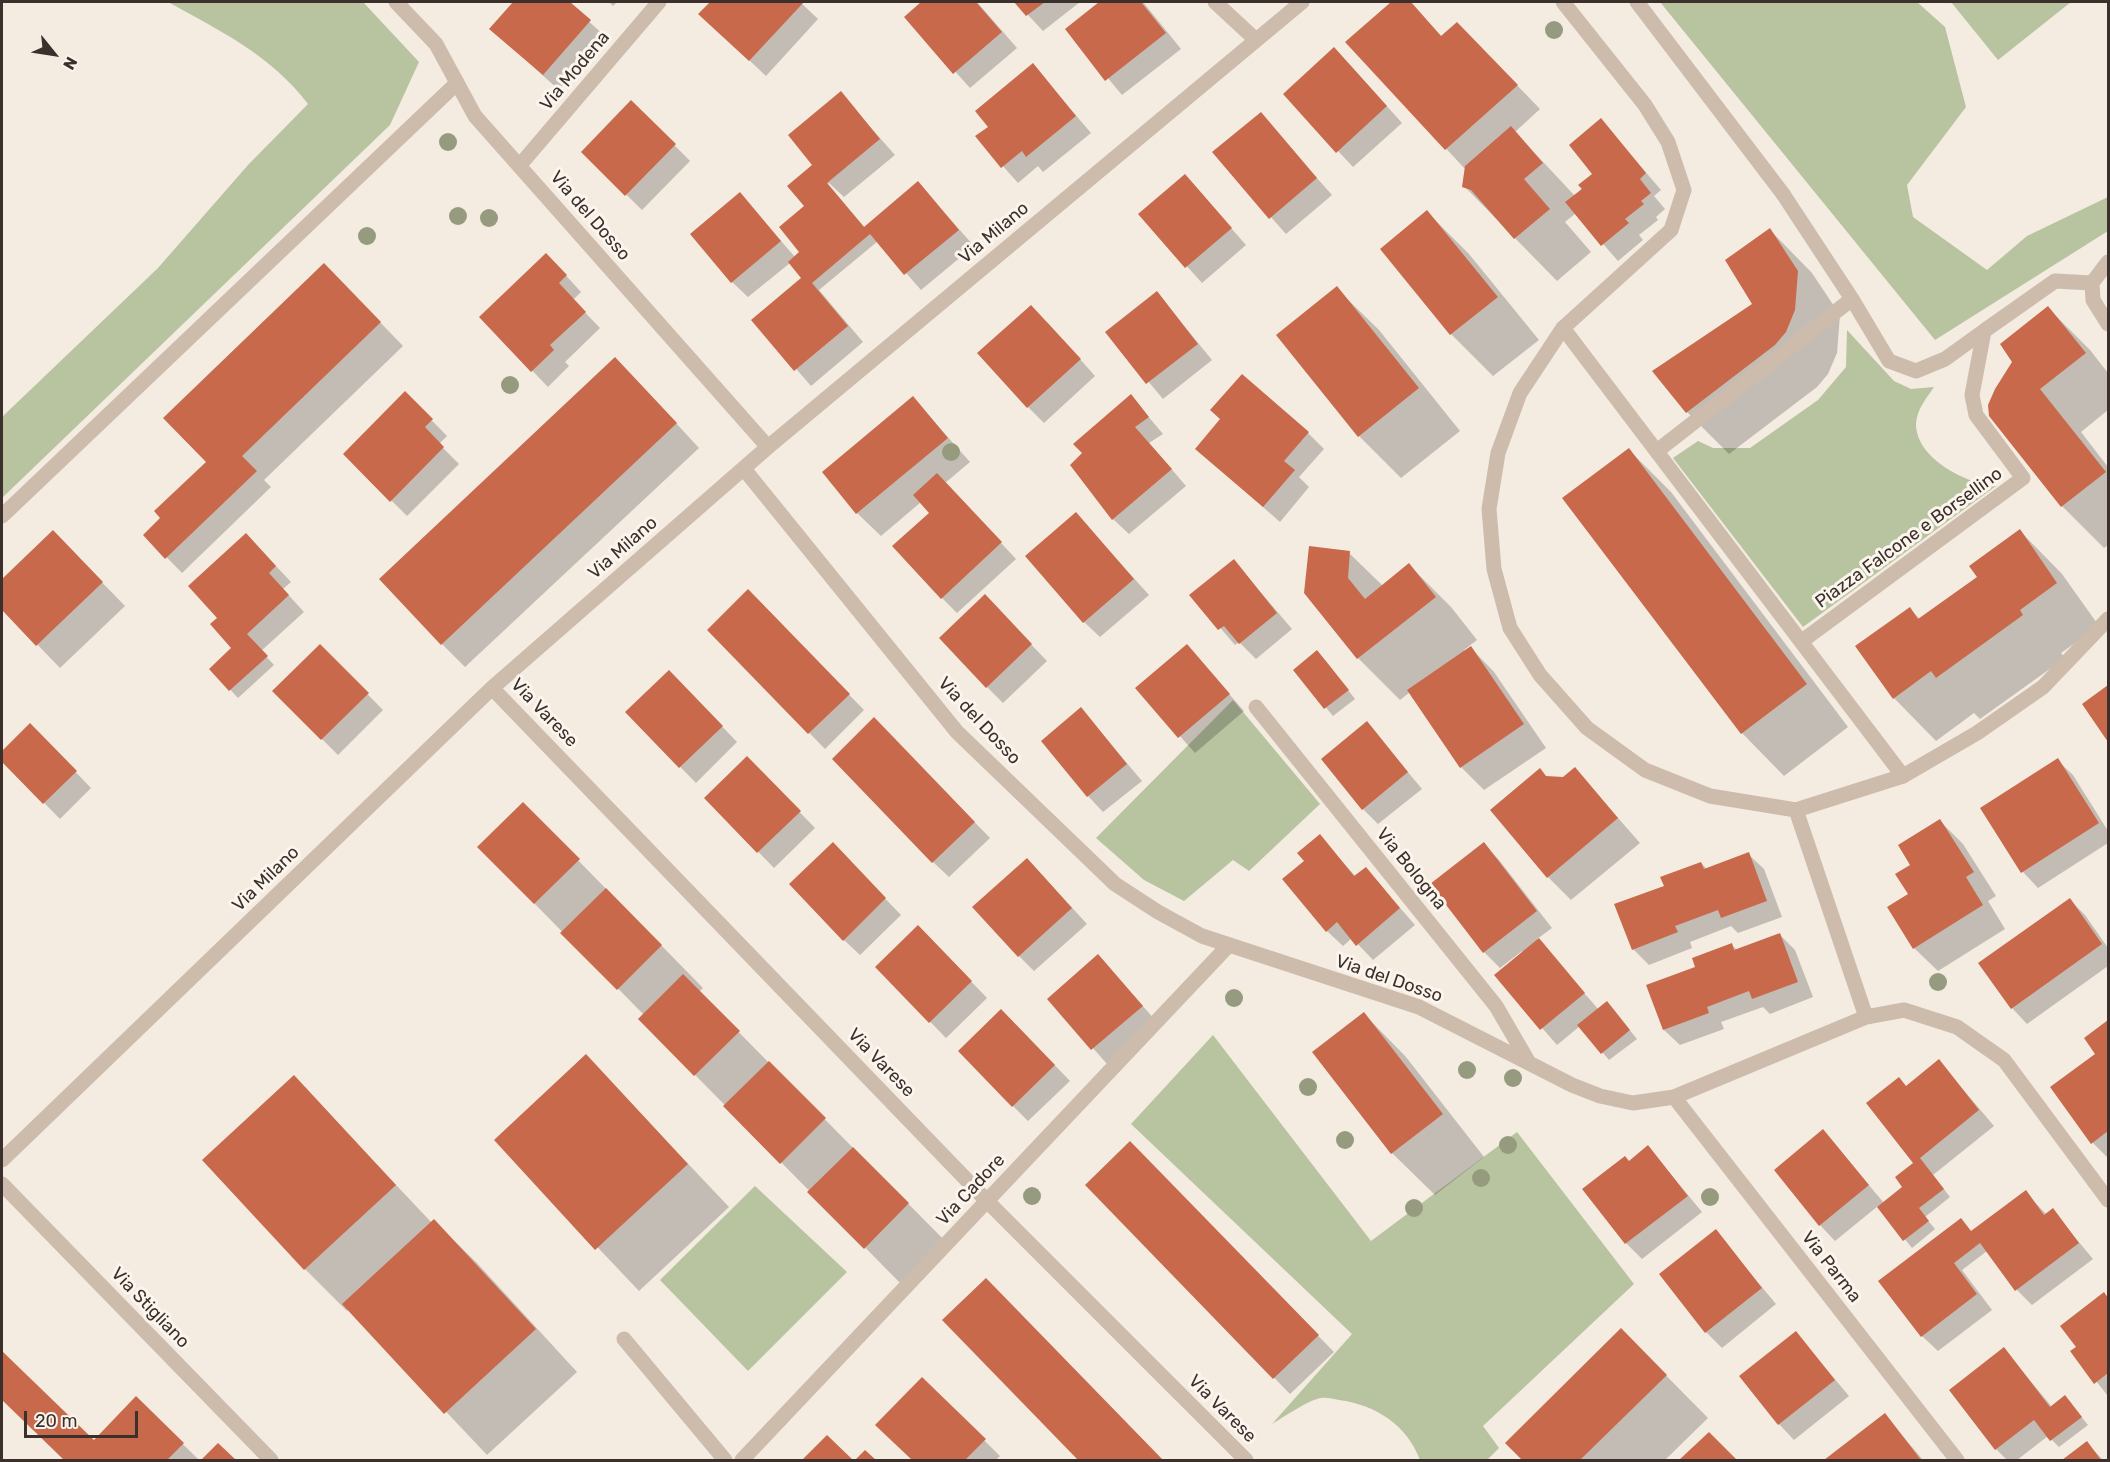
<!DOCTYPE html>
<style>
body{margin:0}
#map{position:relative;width:2110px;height:1462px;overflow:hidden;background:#f4ebe1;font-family:Rubik,sans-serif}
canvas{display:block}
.frame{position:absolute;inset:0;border:3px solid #3b302b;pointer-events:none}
.north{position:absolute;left:24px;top:24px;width:60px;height:60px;-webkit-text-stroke:4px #fbf5ee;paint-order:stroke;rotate:120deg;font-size:16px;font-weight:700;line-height:24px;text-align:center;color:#3b302b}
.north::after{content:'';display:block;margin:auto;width:21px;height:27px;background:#3b302b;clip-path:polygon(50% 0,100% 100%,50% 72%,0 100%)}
.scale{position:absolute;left:24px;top:1411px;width:114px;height:27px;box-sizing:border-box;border:3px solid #3b302b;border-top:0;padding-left:8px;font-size:18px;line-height:21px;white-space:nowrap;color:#3b302b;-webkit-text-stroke:4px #fbf5ee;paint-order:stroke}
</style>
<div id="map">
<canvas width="2110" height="1462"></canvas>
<div class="frame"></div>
<div class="north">N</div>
<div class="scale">20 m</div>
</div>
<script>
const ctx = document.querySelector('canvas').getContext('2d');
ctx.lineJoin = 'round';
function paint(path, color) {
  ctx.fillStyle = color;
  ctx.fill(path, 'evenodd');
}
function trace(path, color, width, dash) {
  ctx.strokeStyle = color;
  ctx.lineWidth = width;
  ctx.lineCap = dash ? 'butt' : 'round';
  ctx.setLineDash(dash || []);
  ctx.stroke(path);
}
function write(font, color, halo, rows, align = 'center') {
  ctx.font = font + ' Rubik,sans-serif';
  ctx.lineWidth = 6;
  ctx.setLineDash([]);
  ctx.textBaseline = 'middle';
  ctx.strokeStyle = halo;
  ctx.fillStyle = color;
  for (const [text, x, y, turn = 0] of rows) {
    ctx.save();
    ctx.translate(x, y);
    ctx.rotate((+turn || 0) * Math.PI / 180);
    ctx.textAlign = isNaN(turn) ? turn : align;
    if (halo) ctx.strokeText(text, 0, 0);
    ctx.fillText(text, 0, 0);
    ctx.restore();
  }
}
paint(new Path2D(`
 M168 2H363L419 62 390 125 2 498V417L158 268 248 165 308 104C272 56 219 30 168 2Z
 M1660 2H1917L1945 27 1966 107 1907 185 1913 217 1987 270 2027 236 2108 197V231L1935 340Z
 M1951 2H2071L1998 60Z
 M1847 330 1894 381 1911 389 1934 387C1926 399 1917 409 1916 424 1916 459 1967 484 1996 486L1803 627 1673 458 1698 441 1713 448H1750L1818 400 1846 367Z
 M1233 700 1320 804 1249 871 1233 860 1184 901 1144 880 1096 838Z
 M1213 1035 1371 1241 1517 1132 1634 1284 1483 1426 1499 1448 1487 1460H1420C1407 1425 1376 1405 1339 1400 1334 1399 1326 1397 1321 1398 1308 1400 1284 1417 1272 1424L1352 1334 1131 1124Z
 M755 1186 847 1272 748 1371 660 1280Z`), '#b8c4a0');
paint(new Path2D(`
 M515 2H567L605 36 559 90 491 29Z
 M609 2H617L613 6Z
 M712 2H800L818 19 766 76 700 14Z
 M924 2H977L1017 48 970 88 906 17Z
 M1016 2H1080L1043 31Z
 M1101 2H1143L1181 49 1122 95 1067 29Z
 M1393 2H1410L1442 37 1480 47 1540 109 1515 132 1575 196 1594 174 1601 120 1661 190 1654 196 1665 209 1656 217 1658 220 1639 235 1643 240 1618 261 1576 213 1565 222 1591 252 1557 281 1464 186 1466 170 1347 42Z
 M1033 65 1091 133 1043 172 1038 166 1018 183 977 137 990 127Z
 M1350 65 1402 123 1353 167 1285 94Z
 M840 93 895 155 844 197 829 183 828 184 865 228 918 183 974 246 921 290 878 241 819 290 863 342 811 386 754 320 803 278 790 263 748 297 732 282 740 194 795 257 801 252 812 167Z
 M632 102 690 161 642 210 583 152Z
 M1260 114 1332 195 1286 234 1214 153Z
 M1185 176 1246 245 1202 283 1140 214Z
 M1427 212 1469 254 1539 340 1493 376 1451 334Z
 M1770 230 1812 273 1840 315 1837 353 1828 374 1817 387 1729 454 1687 412 1754 305Z
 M561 270 581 292 573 300 600 328 565 362 569 366 548 387 481 317Z
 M347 288 403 346 264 480 271 487 182 573 145 535 163 518Z
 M1336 288 1379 330 1460 431 1401 478 1359 436Z
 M1157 293 1212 360 1163 399 1107 332Z
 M2048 308 2090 350 2108 373V410L2081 432 2108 467V545L2104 548 2062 506 1990 416Z
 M1047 322 1095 376 1044 423 1028 407Z
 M638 382 699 448 465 667 442 644Z
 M405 393 447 436 439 444 459 464 407 516 345 454Z
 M1131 396 1163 434 1149 443 1186 486 1129 534 1113 519Z
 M913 398 970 462 945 483 1016 559 957 613 942 598 930 512 921 502 881 536 857 513Z
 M1222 420 1308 433 1324 449 1299 477 1309 487 1280 522 1197 449Z
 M1629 450 1671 492 1848 727 1784 776 1742 733 1565 498Z
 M1076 514 1149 595 1100 637 1084 622Z
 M2020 531 2062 574 2099 626 2061 653 2065 658 1980 719 1974 713 1936 741 1894 698 1857 646 1910 609 1920 619 1979 577Z
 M53 532 125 606 60 668 2 608V581Z
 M262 551 291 582 283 589 304 612 261 651 274 665 238 698 211 669 233 648 219 618Z
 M1349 553 1383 586 1409 565 1451 607 1477 640 1464 650 1466 652 1471 648 1494 672 1546 748 1484 790 1461 767 1410 692 1400 700 1358 658 1306 592Z
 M1234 561 1292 629 1256 659 1239 642 1235 645 1192 595Z
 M748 591 864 710 825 749 709 630Z
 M1000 612 1047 661 1003 703 987 687Z
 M320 646 383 710 338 755 274 691Z
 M1187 646 1244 711 1195 753 1137 688Z
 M1325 660 1355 699 1333 716 1295 670Z
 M2108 687V739L2084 705Z
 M685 688 737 742 696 783 627 712Z
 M1081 709 1142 781 1103 812 1088 796Z
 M1367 723 1422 789 1378 824 1363 809Z
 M30 725 91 788 60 819 2 760V753Z
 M890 735 990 838 949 877 933 862Z
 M747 758 815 828 774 868 706 798Z
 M2057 760 2073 775 2108 831V843L2038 888 2023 872 1982 808Z
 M1575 769 1640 843 1571 900 1548 877V778L1564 779Z
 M523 804 703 988 699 992 951 1247 907 1290 640 1019 644 1015 479 847Z
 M1940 821 1963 844 1996 896 1988 901 2005 929 1938 971 1914 948 1910 895 1912 865Z
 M1320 836 1356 877 1366 869 1415 925 1373 960 1352 938 1343 946 1327 931 1306 861Z
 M1484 844 1499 860 1552 928 1537 939 1599 1010 1614 1011 1637 1039 1609 1060 1580 1026 1557 1045 1496 975 1523 953 1522 951 1500 968 1484 952Z
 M1748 854 1764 869 1782 917 1738 933 1731 926 1690 942 1692 948 1649 965 1633 949 1665 887 1701 863 1707 869Z
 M848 860 901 915 860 955 844 940Z
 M1042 875 1087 924 1034 971 1019 956Z
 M2070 900 2085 915 2108 948V966L2027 1024 2012 1008Z
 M1779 934 1795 950 1813 997 1770 1014 1763 1007 1721 1022 1724 1029 1680 1045 1664 1030 1647 986 1697 968 1731 944 1737 950Z
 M934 943 987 998 946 1038 877 967Z
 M1098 956 1157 1022 1108 1065 1049 999Z
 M1364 1014 1406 1057 1484 1157 1435 1195 1392 1153Z
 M2108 1022V1158L2093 1143 2098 1054 2086 1038Z
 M1017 1026 1070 1081 1028 1121 1013 1106Z
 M586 1056 729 1207 639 1291 496 1140Z
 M1939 1061 1994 1126 1933 1175 1950 1197 1925 1217 1935 1229 1912 1248 1878 1206 1835 1241 1820 1225 1823 1131 1884 1203 1904 1187 1916 1163 1907 1087Z
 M294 1077 432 1223 434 1221 477 1263 577 1372 487 1455 349 1309 347 1311 305 1269Z
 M1130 1143 1334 1352 1290 1394 1087 1185Z
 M1648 1147 1702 1212 1642 1259 1626 1243 1629 1162Z
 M2025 1192 2047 1215 2052 1210 2093 1259 2032 1305 2017 1290 1987 1251 1962 1270 1992 1310 1938 1351 1922 1336 1881 1281 1972 1232Z
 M1715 1231 1776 1304 1722 1348 1706 1332Z
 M986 1280 1162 1460H1080L944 1320Z
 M2104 1294 2108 1299V1396L2072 1351 2078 1347Z
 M1621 1330 1708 1418 1665 1460H1524L1507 1443Z
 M1796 1333 1849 1396 1794 1440 1779 1424Z
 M2004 1349 2052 1407 2065 1397 2088 1425 2059 1447 2048 1436 2017 1460H2007L1996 1449Z
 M2 1353 94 1442 136 1398 199 1460H65L2 1399Z
 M922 1379 1000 1456 996 1460H914L878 1425Z
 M1885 1415 1923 1460H1827Z
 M1709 1434 1736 1460H1681Z
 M827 1437 851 1460H804Z
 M2087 1443 2103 1460H2064Z`), '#0003');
paint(new Path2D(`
 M513 2H570L591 20 543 75 489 29Z
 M710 2H804L749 61 698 14Z
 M921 2H976L1002 32 953 74 904 17Z
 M1014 2H1045L1026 16Z
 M1099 2H1141L1166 33 1105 81 1065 29Z
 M1391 2H1411L1441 36 1457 22 1518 85 1445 150 1345 42Z
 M1334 47 1387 106 1336 153 1283 94Z
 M1033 63 1076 116 1026 157 1022 151 1001 168 975 136 988 127 975 111Z
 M841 91 880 139 827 183 864 227 918 181 959 230 904 275 870 234 812 283 848 326 794 371 751 320 801 278 788 262 799 252 779 227 804 206 787 186 812 165 788 135Z
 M631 100 676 144 625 196 581 152Z
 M1261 112 1317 178 1269 219 1212 152Z
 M1601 118 1646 173 1640 179 1651 193 1641 201 1644 204 1625 219 1629 223 1601 246 1565 202 1582 189 1578 185 1592 174 1569 145Z
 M1511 126 1543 163 1524 179 1550 209 1514 239 1471 190 1462 187 1465 166Z
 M1185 174 1232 228 1185 268 1138 214Z
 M740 192 781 241 731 283 690 234Z
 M1427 210 1498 297 1450 335 1380 249Z
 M1770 228 1798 271 1795 310 1786 332 1775 345 1686 413 1652 371 1752 304 1725 260Z
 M546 253 567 275 559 283 586 312 550 345 554 350 531 372 479 317Z
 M324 263 381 322 242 456 257 471 165 559 143 535 160 518 154 511 206 462 163 418Z
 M1337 286 1419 388 1358 437 1276 335Z
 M1157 291 1198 344 1146 384 1105 332Z
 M1031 305 1081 359 1027 408 977 353Z
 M2048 306 2086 353 2040 389 2106 472 2061 507 1989 416 1988 405 1995 389 2012 362 2000 344Z
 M615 357 677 423 441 645 379 579Z
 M1242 374 1309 432 1284 461 1295 470 1263 507 1195 449 1220 419 1210 410Z
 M405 391 433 419 425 427 444 447 390 502 343 454Z
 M1131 394 1149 417 1135 427 1172 469 1112 520 1070 465 1082 453 1073 444Z
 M913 396 948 438 856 514 822 472Z
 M1629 448 1807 684 1741 734 1562 498Z
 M937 473 1002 542 941 599 892 546 929 513 913 495Z
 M1076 512 1134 579 1083 623 1025 556Z
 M2020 529 2057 583 2020 610 2023 615 1936 678 1931 671 1893 699 1855 646 1910 607 1918 619 1977 577 1969 566Z
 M53 530 103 582 36 646 2 610V579Z
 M246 533 276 566 269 573 289 595 247 634 268 656 229 691 209 669 231 648 210 624 217 618 188 586Z
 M1309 546 1350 551 1348 578 1365 599 1409 563 1436 597 1357 659 1304 593Z
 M1234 559 1277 613 1239 644 1224 626 1218 630 1189 595Z
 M748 589 850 694 808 734 707 630Z
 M985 594 1032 644 986 688 939 638Z
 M320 644 369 693 321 740 272 691Z
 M1187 644 1230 694 1178 738 1135 688Z
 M1471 646 1524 724 1460 768 1407 690Z
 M1317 650 1349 690 1324 709 1293 670Z
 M669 670 723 726 679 768 625 712Z
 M2108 685V742L2082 704Z
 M1081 707 1127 764 1087 797 1041 741Z
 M874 717 975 822 932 863 832 759Z
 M1367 721 1408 772 1362 810 1321 759Z
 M30 723 77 771 43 804 2 762V751Z
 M747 756 801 811 757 853 704 798Z
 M2058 758 2099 823 2021 873 1980 808Z
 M1575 767 1618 818 1547 878 1490 810 1540 768 1546 776 1563 777Z
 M523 802 580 859 534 904 477 847Z
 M1940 819 1974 872 1966 877 1983 905 1913 949 1887 907 1908 894 1895 874 1910 865 1898 845Z
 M1320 834 1354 876 1366 867 1400 908 1356 946 1337 922 1326 932 1282 879 1304 861 1297 853Z
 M833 842 886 898 843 941 789 884Z
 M1484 842 1537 911 1483 953 1430 884Z
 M1749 852 1767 901 1721 918 1718 910 1675 926 1678 932 1632 950 1614 904 1664 886 1660 877 1701 862 1704 869Z
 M1027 858 1072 908 1018 957 972 907Z
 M606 888 662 945 617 990 560 933Z
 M2070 898 2102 944 2011 1009 1978 963Z
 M918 925 972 981 929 1023 875 967Z
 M1780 933 1798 982 1752 999 1749 991 1707 1007 1709 1013 1663 1030 1646 985 1695 967 1692 958 1732 943 1734 950Z
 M1539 938 1585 993 1540 1030 1494 975Z
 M1098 954 1143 1006 1091 1050 1047 999Z
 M683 974 740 1031 694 1076 638 1019Z
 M1607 1001 1630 1030 1601 1054 1577 1025Z
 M1001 1009 1055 1065 1012 1107 958 1051Z
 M1364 1012 1443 1114 1391 1154 1312 1052Z
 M2108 1020V1131L2091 1144 2050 1087 2095 1054 2084 1038Z
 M586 1054 688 1164 595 1250 494 1140Z
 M1939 1059 1979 1110 1920 1158 1944 1189 1919 1208 1929 1221 1903 1241 1877 1207 1902 1187 1895 1177 1913 1163 1866 1103 1899 1077 1906 1086Z
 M769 1061 826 1118 780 1164 723 1106Z
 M294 1075 396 1185 304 1270 202 1160Z
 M1823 1129 1869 1185 1819 1226 1774 1170Z
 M1130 1141 1319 1335 1273 1379 1085 1185Z
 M1648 1145 1688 1196 1625 1244 1582 1189 1625 1156 1629 1161Z
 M853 1147 909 1203 864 1249 807 1192Z
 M2026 1190 2044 1215 2053 1208 2079 1243 2015 1291 1980 1243 1954 1263 1977 1294 1921 1337 1878 1281 1961 1218 1971 1231Z
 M434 1219 536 1329 444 1414 342 1304Z
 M1716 1229 1762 1288 1705 1333 1659 1274Z
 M986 1278 1163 1460H1078L942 1320Z
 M2104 1292 2108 1298V1373L2094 1384 2070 1351 2076 1347 2060 1326Z
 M1621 1328 1667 1375 1580 1460H1522L1505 1443Z
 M1796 1331 1835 1380 1778 1425 1739 1376Z
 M2004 1347 2050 1407 2065 1395 2082 1417 2050 1441 2034 1420 1995 1450 1949 1390Z
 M2 1351 94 1440 136 1396 184 1443 167 1460H64L2 1400Z
 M922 1377 986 1439 965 1460H912L875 1425Z
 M1885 1413 1921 1460H1824Z
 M1709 1432 1737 1460H1679Z
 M827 1435 853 1460H802Z
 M2087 1441 2101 1460H2062Z
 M218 1443 236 1460H201Z
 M865 1450 876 1460H855Z`), '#c8694b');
trace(new Path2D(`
 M1637 2 1783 194
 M2 516 457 83
 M624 1339 725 1460`), '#cdbbac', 15);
trace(new Path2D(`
 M1783 194 1852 299
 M1563 328 1903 776
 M1657 451 1852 299 1889 361 1916 371 1945 359 1984 331
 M1802 641 2023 478 1976 415 1972 395 1984 331 2055 281 2092 283`), '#cdbbac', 15);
trace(new Path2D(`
 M396 2 436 44 475 116 768 447
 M1215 2 1256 40
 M1563 2 1645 105 1668 142 1684 190 1671 230 1563 328 1520 393 1498 453 1489 509 1494 569 1510 628 1540 675 1587 728 1645 770 1710 796 1796 810 1903 776 1977 733 2043 687 2108 619
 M520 165 659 2
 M2108 262 2092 283 2093 300 2108 324
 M744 469 957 732 1115 884 1158 912 1202 936 1419 1007 1572 1085 1600 1096 1633 1103 1674 1097 1866 1017 1904 1010 1957 1027 2004 1060 2108 1200
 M492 688 987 1201 1246 1460
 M1256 707 1496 1006 1528 1061
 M1796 810 1866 1017
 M1674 1097 1957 1460
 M2 1160 492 688 768 447 1302 2
 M2 1184 271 1460
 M742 1460 1228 946`), '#cdbbac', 15);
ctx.fillStyle = '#969b7f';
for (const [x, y] of [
 [1554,30],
 [448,142],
 [458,216],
 [489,218],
 [367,236],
 [510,385],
 [951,452],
 [1938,982],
 [1234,998],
 [1467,1070],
 [1513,1078],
 [1308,1087],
 [1345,1140],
 [1508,1145],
 [1481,1178],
 [1032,1196],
 [1710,1197],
 [1414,1208]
]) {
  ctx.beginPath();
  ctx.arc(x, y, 9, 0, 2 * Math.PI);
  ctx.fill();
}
write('18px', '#3b302b', '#fbf5ee', [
 ["Via Modena",575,71,-50],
 ["Via del Dosso",590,216,49],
 ["Via Milano",994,233,-40],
 ["Piazza Falcone e Borsellino",1909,538,-36],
 ["Via Milano",623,548,-41],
 ["Via Varese",544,713,46],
 ["Via del Dosso",979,721,47],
 ["Via Bologna",1411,869,51],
 ["Via Milano",266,879,-44],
 ["Via del Dosso",1389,979,19],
 ["Via Varese",881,1063,46],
 ["Via Cadore",971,1190,-47],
 ["Via Parma",1831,1267,52],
 ["Via Stigliano",150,1308,46],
 ["Via Varese",1222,1409,45]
]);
</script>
